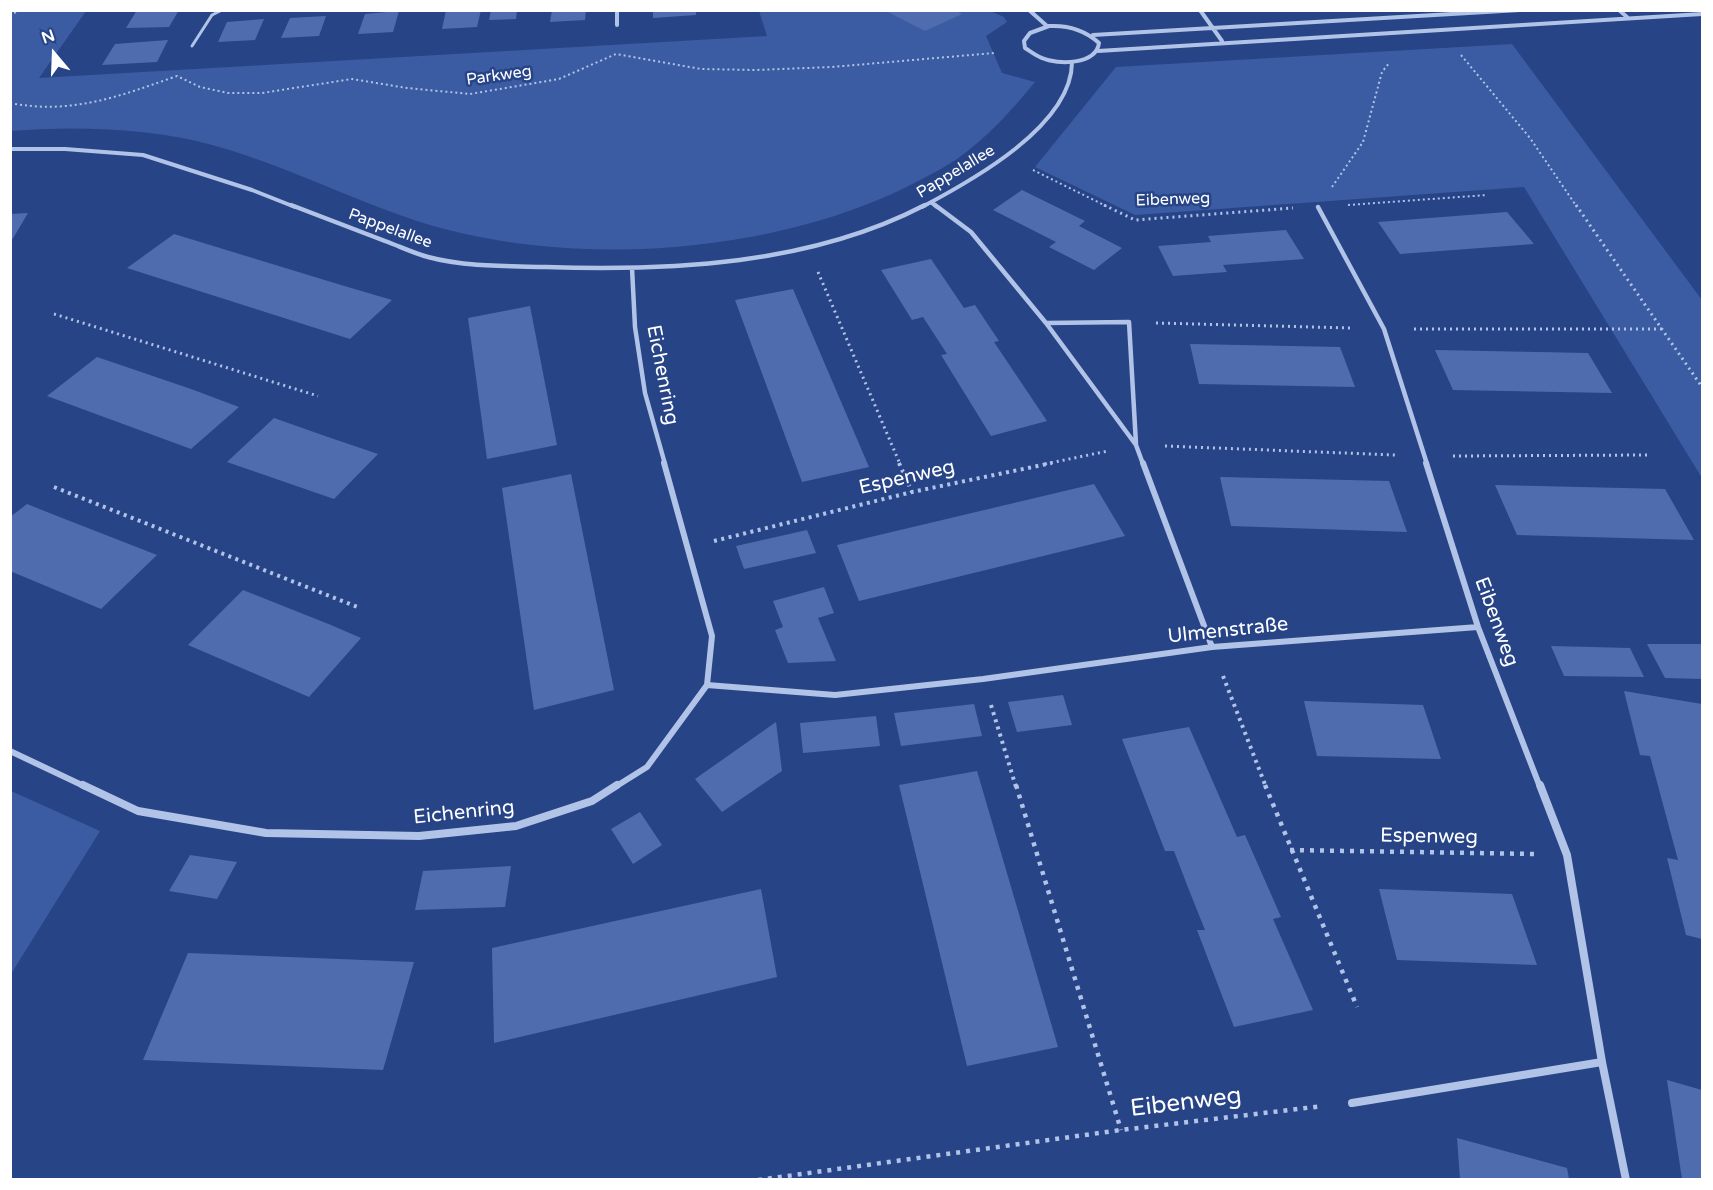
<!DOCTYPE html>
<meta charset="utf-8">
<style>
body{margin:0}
#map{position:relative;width:1713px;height:1190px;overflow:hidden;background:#274487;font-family:"Varela Round",sans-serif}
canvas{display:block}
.frame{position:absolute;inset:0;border:12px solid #fff;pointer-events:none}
.north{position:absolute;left:24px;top:24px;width:60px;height:60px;-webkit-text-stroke:4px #274487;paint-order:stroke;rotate:341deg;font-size:16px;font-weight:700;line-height:24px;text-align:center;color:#fff}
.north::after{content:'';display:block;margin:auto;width:21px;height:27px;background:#fff;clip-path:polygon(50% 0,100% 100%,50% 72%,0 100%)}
</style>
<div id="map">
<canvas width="1713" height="1190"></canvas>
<div class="frame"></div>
<div class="north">N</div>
</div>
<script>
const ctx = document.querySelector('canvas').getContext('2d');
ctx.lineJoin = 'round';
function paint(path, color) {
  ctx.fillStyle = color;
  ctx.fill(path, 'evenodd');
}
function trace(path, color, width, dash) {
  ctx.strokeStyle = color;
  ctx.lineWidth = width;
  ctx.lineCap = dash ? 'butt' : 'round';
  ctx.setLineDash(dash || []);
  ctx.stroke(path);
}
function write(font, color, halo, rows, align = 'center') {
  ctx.font = font + ' "Varela Round",sans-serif';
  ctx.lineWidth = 5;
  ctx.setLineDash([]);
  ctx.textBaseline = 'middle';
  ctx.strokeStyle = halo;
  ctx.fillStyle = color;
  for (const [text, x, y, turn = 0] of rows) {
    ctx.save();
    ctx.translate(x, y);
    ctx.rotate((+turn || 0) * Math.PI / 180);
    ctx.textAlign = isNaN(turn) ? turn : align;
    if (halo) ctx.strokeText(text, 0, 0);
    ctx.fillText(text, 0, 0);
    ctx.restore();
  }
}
paint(new Path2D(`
 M11 10 86 11 39 78 767 36 759 11H990L1004 17 1007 22 986 36 1002 73 1035 82C1011 111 988 137 957 159 947 166 935 172 924 178 793 249 609 266 465 234 377 215 298 168 212 145 150 128 74 126 11 131Z
 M1512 44 1702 300V478L1524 187 1135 215 1035 167 1116 67Z
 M11 791 100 831 11 974Z`), '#3b5ca3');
paint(new Path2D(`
 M137 10H179L169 27 126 28Z
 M446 10H481L477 27 442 29Z
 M491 10H517L516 19 489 20Z
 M552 10H586L585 20 550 22Z
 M653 10H696V15L653 18Z
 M884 10H955L962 14 925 31Z
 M399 11 393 32 358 34 365 14Z
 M326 16 319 36 281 38 290 18Z
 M264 19 255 40 218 42 227 22Z
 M168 40 157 62 102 65 115 44Z
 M1022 190 1085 221 1079 226 1122 248 1094 270 1049 247 1056 242 993 210Z
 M1507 212 1534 244 1400 254 1378 222Z
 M28 213 18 230 10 243V214Z
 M1286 230 1304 259 1223 265 1227 272 1173 276 1158 246 1211 242 1208 236Z
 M174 234 341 285 392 300 350 339 127 268Z
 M931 259 964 308 975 305 999 341 994 342 1047 421 991 436 941 355 947 354 923 317 912 320 881 270Z
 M793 289 824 362 869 467 802 482 735 300Z
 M530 306 557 445 487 459 468 318Z
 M1190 344 1340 347 1355 387 1199 384Z
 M1435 350 1588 353 1612 393 1453 390Z
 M97 357 191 389 239 407 191 449 47 396Z
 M274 418 325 436 378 454 334 499 227 462Z
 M571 474 614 690 534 710 502 488Z
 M1220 477 1389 481 1407 532 1231 526Z
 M1094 484 1125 536 859 601 837 545Z
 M1495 485 1665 489 1694 540 1517 535Z
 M27 504 52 514 157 555 101 609 10 571V517Z
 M807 530 816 553 744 569 736 546Z
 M824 587 834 613 818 618 836 661 788 663 775 630 783 627 773 601Z
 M243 590 331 625 361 638 309 697 188 645Z
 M1647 644H1702V679L1665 678Z
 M1551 646 1630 648 1644 677 1564 676Z
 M1624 691 1702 704V939L1686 935 1667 858 1678 860 1650 756 1640 755Z
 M1063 695 1072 725 1017 732 1008 702Z
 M1304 701 1423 705 1441 759 1317 756Z
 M974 704 982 736 901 746 894 713Z
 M876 716 880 746 803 753 800 723Z
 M776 722 782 771 722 812 695 779Z
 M1189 727 1237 837 1245 835 1281 917 1273 919 1313 1010 1234 1027 1197 930H1205L1189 890 1174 851H1165L1122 739Z
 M977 771 1058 1047 967 1066 899 785Z
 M640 812 662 845 633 864 611 829Z
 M190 855 237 862 217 899 169 891Z
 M511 866 505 907 415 910 423 871Z
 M761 889 777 977 494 1043 492 948Z
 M1379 889 1512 894 1537 965 1397 960Z
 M188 953 414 962 383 1070 143 1060Z
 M1667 1080 1702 1090V1179H1682Z
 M1457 1138 1567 1168 1569 1179H1460Z`), '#4f6dae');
trace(new Path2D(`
 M10 16 19 10
 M1461 55 1530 138 1577 207
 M10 103C72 115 120 96 177 76L200 87 228 93H262L352 79 407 88 470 94 559 79 616 54 701 69 755 70 832 67 994 53
 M1033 170 1108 207
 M1332 187 1363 142 1382 72 1390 62
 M1348 205 1487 195`), '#b2c3e8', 2, [2, 3]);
trace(new Path2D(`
 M1104 205 1135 220 1293 208
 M1576 205 1702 387
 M818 272 900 464
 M54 314 318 396
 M1156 323 1352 328
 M1414 329H1662
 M1165 446 1395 455
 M1453 456 1647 455
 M1045 464 1108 451`), '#b2c3e8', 3, [2, 4]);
trace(new Path2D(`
 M899 463 912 492
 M54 487 360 608
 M714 541 912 492 1052 463
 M1223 676 1266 787
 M991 705 1016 787`), '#b2c3e8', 4, [3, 4.5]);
trace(new Path2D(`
 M1016 785 1121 1130
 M1265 785 1357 1007
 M1290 850 1535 854
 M758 1180 1121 1130 1323 1106`), '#b2c3e8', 4.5, [4, 6]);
trace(new Path2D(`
 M192 46 212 15 222 10`), '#b2c3e8', 3);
trace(new Path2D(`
 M617 10V25
 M1029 10 1047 26
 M1200 10 1222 41
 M1619 10 1628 18
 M1049 26C1069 25 1085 30 1099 43 1096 65 1058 65 1042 58 1036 56 1030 51 1025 48L1024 41 1030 33Z
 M1093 35 1520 10
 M1098 51 1702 14
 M10 149H65L143 155 252 190 295 207
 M932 203 937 207
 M922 207C971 181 1072 126 1072 62`), '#b2c3e8', 4);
trace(new Path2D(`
 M291 205C323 217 354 229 385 241 399 246 413 253 428 257 465 267 507 266 546 267 672 271 810 265 925 205
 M935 205 971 232 1046 323 1136 445 1143 464
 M1318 207 1384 329 1427 464
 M632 268 635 327 645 393 665 464
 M1046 323 1129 322 1136 444`), '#b2c3e8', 4.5);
trace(new Path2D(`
 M1143 463 1212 647
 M1426 463 1478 627 1540 787
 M707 685 835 695 983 679 1212 647 1478 627
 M10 751 86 787
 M615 787 647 767 707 685 712 636 664 463`), '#b2c3e8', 6);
trace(new Path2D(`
 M83 785 138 811 266 833 419 836 516 826 592 801 617 785
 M1540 785 1567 855 1602 1062 1626 1180
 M1352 1103 1602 1062`), '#b2c3e8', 8);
write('16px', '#fff', '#274487', [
 ["Parkweg",499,76,-8],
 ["Pappelallee",956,172,-31],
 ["Eibenweg",1173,200,-2],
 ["Pappelallee",390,229,20]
]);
write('20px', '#fff', '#274487', [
 ["Eichenring",662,375,79],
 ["Espenweg",907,478,-13],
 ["Eibenweg",1496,622,70],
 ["Ulmenstraße",1228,631,-6],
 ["Eichenring",464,813,-6],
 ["Espenweg",1429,837,1]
]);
write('24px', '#fff', '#274487', [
 ["Eibenweg",1186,1103,-7]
]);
</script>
